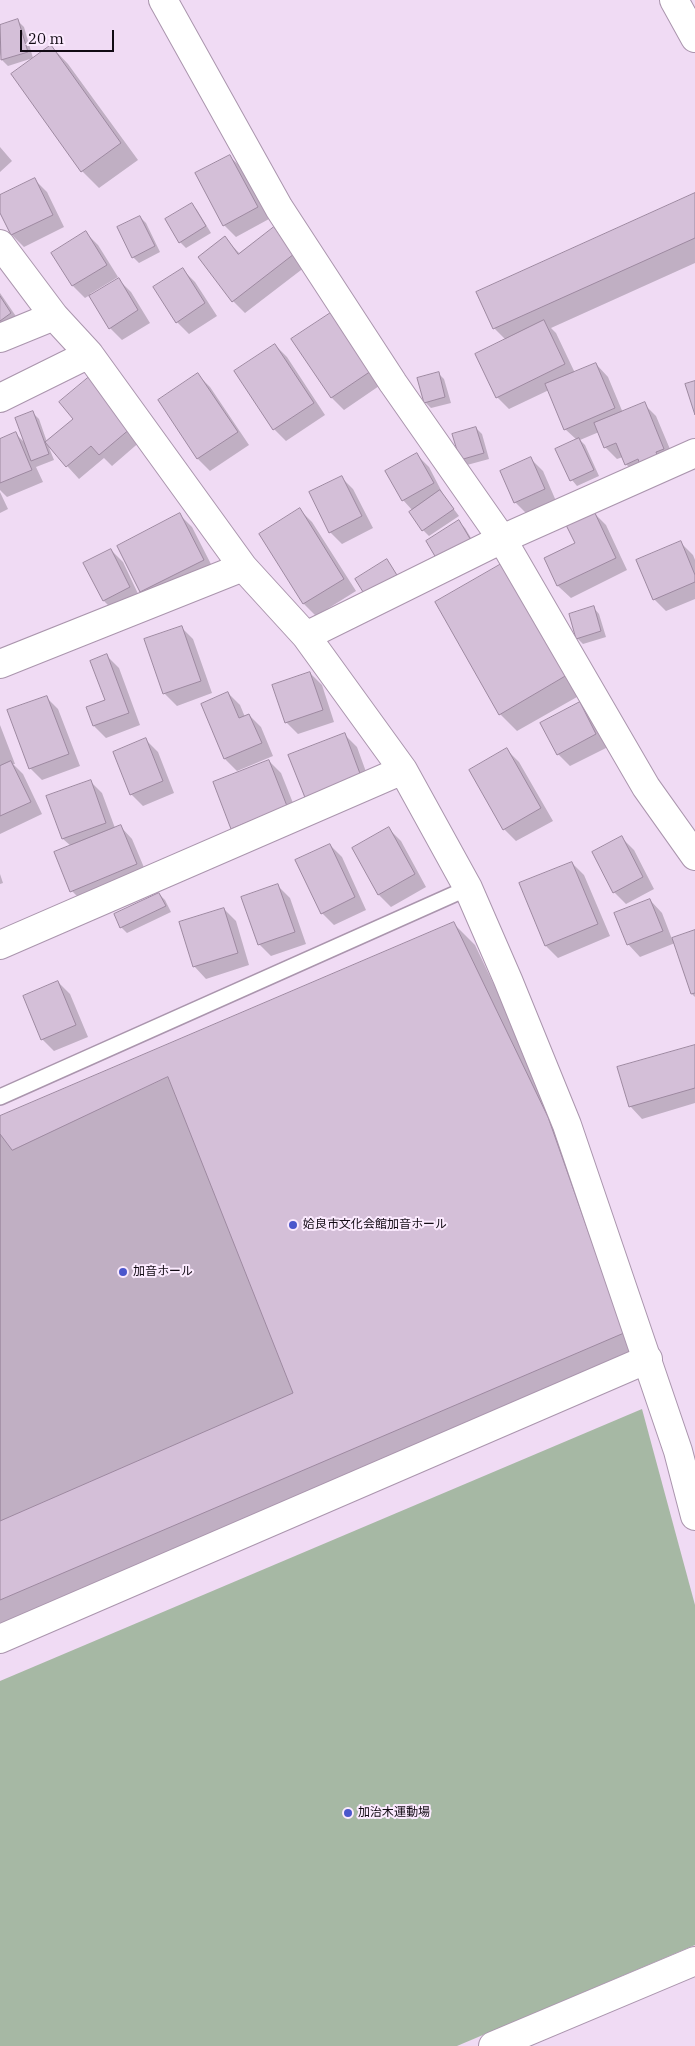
<!DOCTYPE html>
<meta charset="utf-8">
<style>
body{margin:0}
#map{position:relative;width:695px;height:2046px;overflow:hidden;background:#f0dbf4;font-family:"IBM Plex Serif",serif}
canvas{display:block}
.scale{position:absolute;left:20px;top:30px;width:94px;height:22px;box-sizing:border-box;border:2px solid #110a13;border-top:0;padding-left:6px;font-size:15px;line-height:18px;white-space:nowrap;color:#110a13;-webkit-text-stroke:4px #fbeafe;paint-order:stroke}
</style>
<div id="map">
<canvas width="695" height="2046"></canvas>
<div class="scale">20 m</div>
</div>
<script>
const ctx = document.querySelector('canvas').getContext('2d');
ctx.lineJoin = 'round';
function paint(path, color) {
  ctx.fillStyle = color;
  ctx.fill(path, 'evenodd');
}
function trace(path, color, width, dash) {
  ctx.strokeStyle = color;
  ctx.lineWidth = width;
  ctx.lineCap = dash ? 'butt' : 'round';
  ctx.setLineDash(dash || []);
  ctx.stroke(path);
}
function write(font, color, halo, rows, align = 'center') {
  ctx.font = font + ' "IBM Plex Serif","Noto Sans JP",serif';
  ctx.lineWidth = 4;
  ctx.setLineDash([]);
  ctx.textBaseline = 'middle';
  ctx.strokeStyle = halo;
  ctx.fillStyle = color;
  for (const [text, x, y, turn = 0] of rows) {
    ctx.save();
    ctx.translate(x, y);
    ctx.rotate((+turn || 0) * Math.PI / 180);
    ctx.textAlign = isNaN(turn) ? turn : align;
    if (halo) ctx.strokeText(text, 0, 0);
    ctx.fillText(text, 0, 0);
    ctx.restore();
  }
}
paint(new Path2D(`
 M642 1409 695 1605V1945L457 2046H0V1681Z`), '#a6b8a4');
paint(new Path2D(`
 M18 21 24 27 33 58 8 66 2 60 0 53V26Z
 M51 46 68 64 138 160 99 188 82 171Z
 M0 147 12 161 0 172Z
 M229 156 242 168 269 219 236 237 224 225Z
 M35 180 47 192 64 227 24 247 12 235 0 210V197Z
 M695 194V263L551 328 556 333 575 373 596 364 608 377 623 413 644 404 656 416 675 461 638 476 626 464 623 457 617 459 605 447 599 432 580 440 585 445 599 476 577 486 572 480 557 449 577 440 565 429 549 390 509 409 497 397 506 340 495 329 478 292Z
 M191 204 197 210 211 233 186 248 180 242Z
 M140 217 146 223 160 252 139 263 133 257Z
 M274 229 286 241 305 267 245 313 233 301 225 238 240 254Z
 M86 233 98 245 118 277 90 294 91 296 119 280 131 292 150 323 122 340 110 328 90 295 85 298 73 286Z
 M183 270 195 282 217 316 189 334 177 322Z
 M0 293 22 325 0 341Z
 M332 314 382 384 344 410 332 398Z
 M275 345 287 357 325 415 286 441 274 429Z
 M438 373 444 379 451 403 431 408 425 402Z
 M198 375 210 387 249 445 210 471 198 459 160 401Z
 M89 378 142 440 112 466 104 458 79 479 48 445 54 460 36 467 43 482 7 497 0 490V440L16 434 26 444 33 413 39 419 47 442 74 420Z
 M476 428 482 434 489 459 467 465 461 459Z
 M417 455 429 467 444 496 459 516 429 536 423 530 413 511 403 500Z
 M531 459 543 471 556 501 527 514 515 502Z
 M341 477 353 489 373 528 342 544 330 532Z
 M0 492 8 509 0 513Z
 M300 510 312 522 356 591 316 616 304 604 261 535Z
 M594 513 606 525 627 570 571 598 558 586 545 559 577 544Z
 M180 515 192 527 215 572 153 604 141 592 118 546Z
 M459 522 465 528 477 548 428 541Z
 M681 543 693 555 695 560V599L666 611 654 599Z
 M111 550 123 562 141 600 116 613 104 601Z
 M502 564 584 693 517 731 500 714Z
 M594 608 599 614 606 637 583 644 577 638Z
 M181 627 193 639 212 693 177 706 165 694 146 640Z
 M107 656 119 668 140 725 106 738 94 726 106 701Z
 M310 673 322 685 334 722 298 734 286 722Z
 M228 693 240 705 245 717 249 715 261 727 273 756 237 771 225 759 202 704Z
 M46 697 58 709 80 766 42 780 30 768Z
 M580 704 592 716 608 747 570 766 558 754Z
 M0 725 15 764H13L23 774 42 814 0 834Z
 M345 735 357 747 373 791 319 812Z
 M146 740 158 752 174 793 143 806 131 794Z
 M507 750 519 762 553 821 516 841 504 829Z
 M269 761 281 773 299 818 244 840 232 828Z
 M90 781 102 793 115 828 120 826 132 839 148 877 84 903 72 891 71 846 63 839Z
 M389 829 401 841 426 887 391 907 379 895Z
 M622 838 634 850 654 889 626 904 614 892Z
 M330 845 342 857 366 910 334 925 322 913Z
 M572 863 584 875 610 936 558 958 546 946Z
 M0 874 3 883 0 884Z
 M278 886 290 898 306 944 271 956 259 944Z
 M159 894 165 900 171 912 127 933 121 927Z
 M650 900 662 913 672 939 695 931V997L692 994 675 943 640 957 628 944Z
 M224 909 236 921 249 965 206 979 194 966Z
 M454 924 475 945 568 1140 645 1355 0 1630V1118Z
 M58 982 70 994 88 1037 54 1051 42 1039Z
 M695 1046V1103L642 1119 630 1106Z`), '#0003');
const building = new Path2D(`
 M18 19 28 52 1 60 0 25Z
 M51 45 121 143 81 172 11 74Z
 M230 155 258 207 223 226 195 173Z
 M35 178 53 215 11 235 0 213V195Z
 M695 193V238L493 329 476 292Z
 M192 203 206 226 179 243 165 219Z
 M140 216 155 246 132 258 117 227Z
 M274 227 294 254 232 302 198 257 225 236 238 254Z
 M86 231 107 265 72 286 51 253Z
 M183 268 205 303 176 323 153 287Z
 M119 278 138 310 109 329 89 296Z
 M0 296 11 313 0 321Z
 M332 312 371 371 331 398 291 339Z
 M544 320 565 364 496 398 475 354Z
 M275 344 314 403 273 430 234 371Z
 M596 363 615 408 564 430 545 384Z
 M439 372 445 397 424 403 417 378Z
 M198 373 238 432 197 459 158 400Z
 M89 377 131 428 99 455 91 446 66 467 45 442 73 419 59 402Z
 M695 381V415L685 384Z
 M645 402 664 449 656 452 660 463 642 471 638 459 625 465 616 443 604 448 594 423Z
 M33 411 49 454 31 461 15 418Z
 M476 427 484 453 460 460 452 434Z
 M16 432 32 470 0 483V439Z
 M579 438 594 470 570 481 555 449Z
 M417 453 434 483 402 501 385 471Z
 M531 457 545 489 514 503 500 471Z
 M342 476 362 516 329 533 309 492Z
 M440 490 454 509 422 531 409 512Z
 M300 508 344 579 303 604 259 534Z
 M594 511 616 558 557 586 544 558 575 543 566 525Z
 M180 513 204 560 140 592 117 546Z
 M459 520 472 542 439 563 426 541Z
 M681 541 695 575V582L653 600 636 560Z
 M111 549 130 587 103 601 83 563Z
 M387 559 400 580 368 600 355 579Z
 M503 563 567 675 499 715 435 602Z
 M594 606 601 631 576 639 569 614Z
 M182 626 201 681 163 694 144 639Z
 M107 654 129 713 93 726 86 707 105 700 90 661Z
 M310 672 323 710 285 723 272 685Z
 M228 692 239 718 249 714 262 743 224 759 201 704Z
 M47 696 69 754 29 769 7 710Z
 M580 702 596 734 557 755 540 723Z
 M345 733 362 779 306 800 288 755Z
 M146 738 163 781 130 795 113 752Z
 M507 748 541 808 503 830 469 770Z
 M269 760 287 806 231 829 213 782Z
 M11 761 31 802 0 816V766Z
 M91 780 106 823 62 839 46 796Z
 M121 825 137 864 70 892 54 852Z
 M389 827 415 874 378 895 352 848Z
 M622 836 643 877 613 893 592 852Z
 M330 844 355 897 321 914 295 860Z
 M572 862 598 924 545 946 519 883Z
 M278 884 295 932 258 945 241 897Z
 M159 893 166 906 120 928 114 914Z
 M650 899 663 931 627 945 614 913Z
 M224 908 238 953 193 967 179 922Z
 M454 922 548 1117 624 1333 0 1600V1116Z
 M695 930V993L691 994 672 938Z
 M58 981 76 1025 41 1040 23 996Z
 M695 1045V1088L629 1107 617 1067Z
 M168 1077 293 1393 0 1521V1134L12 1150Z`);
paint(building, '#d4bfd8');
trace(building, '#9d89a0', 1);
const service = new Path2D(`
 M0 1097 468 888`);
const minor = new Path2D(`
 M163 0 279 208 393 383 502 539 646 787 695 856
 M674 0 695 38
 M0 244 54 316 89 354 243 567 306 636 403 770 468 888 508 980 567 1125 678 1451 695 1516
 M0 338 54 316
 M0 398 89 354
 M306 636 502 539 695 453
 M0 664 243 567
 M0 945 403 770
 M493 2046 695 1961`);
const tertiary = new Path2D(`
 M0 1639 648 1359`);
trace(service, '#aa95ad', 18);
trace(minor, '#aa95ad', 30);
trace(tertiary, '#aa95ad', 30);
trace(service, '#fff', 15);
trace(minor, '#fff', 28);
trace(tertiary, '#fff', 28);
for (const [x, y, r, color] of [
 [293,1225,5,"#4b56cc"],
 [123,1272,5,"#4b56cc"],
 [348,1813,5,"#4b56cc"]
]) {
  const dot = new Path2D();
  dot.arc(x, y, r, 0, 2 * Math.PI);
  ctx.fillStyle = color;
  ctx.fill(dot);
  trace(dot, '#fbeafe', 2);
}
write('12px', '#110a13', '#fbeafe', [
 ["姶良市文化会館加音ホール",303,1225],
 ["加音ホール",133,1272],
 ["加治木運動場",358,1813]
], 'left');
</script>
